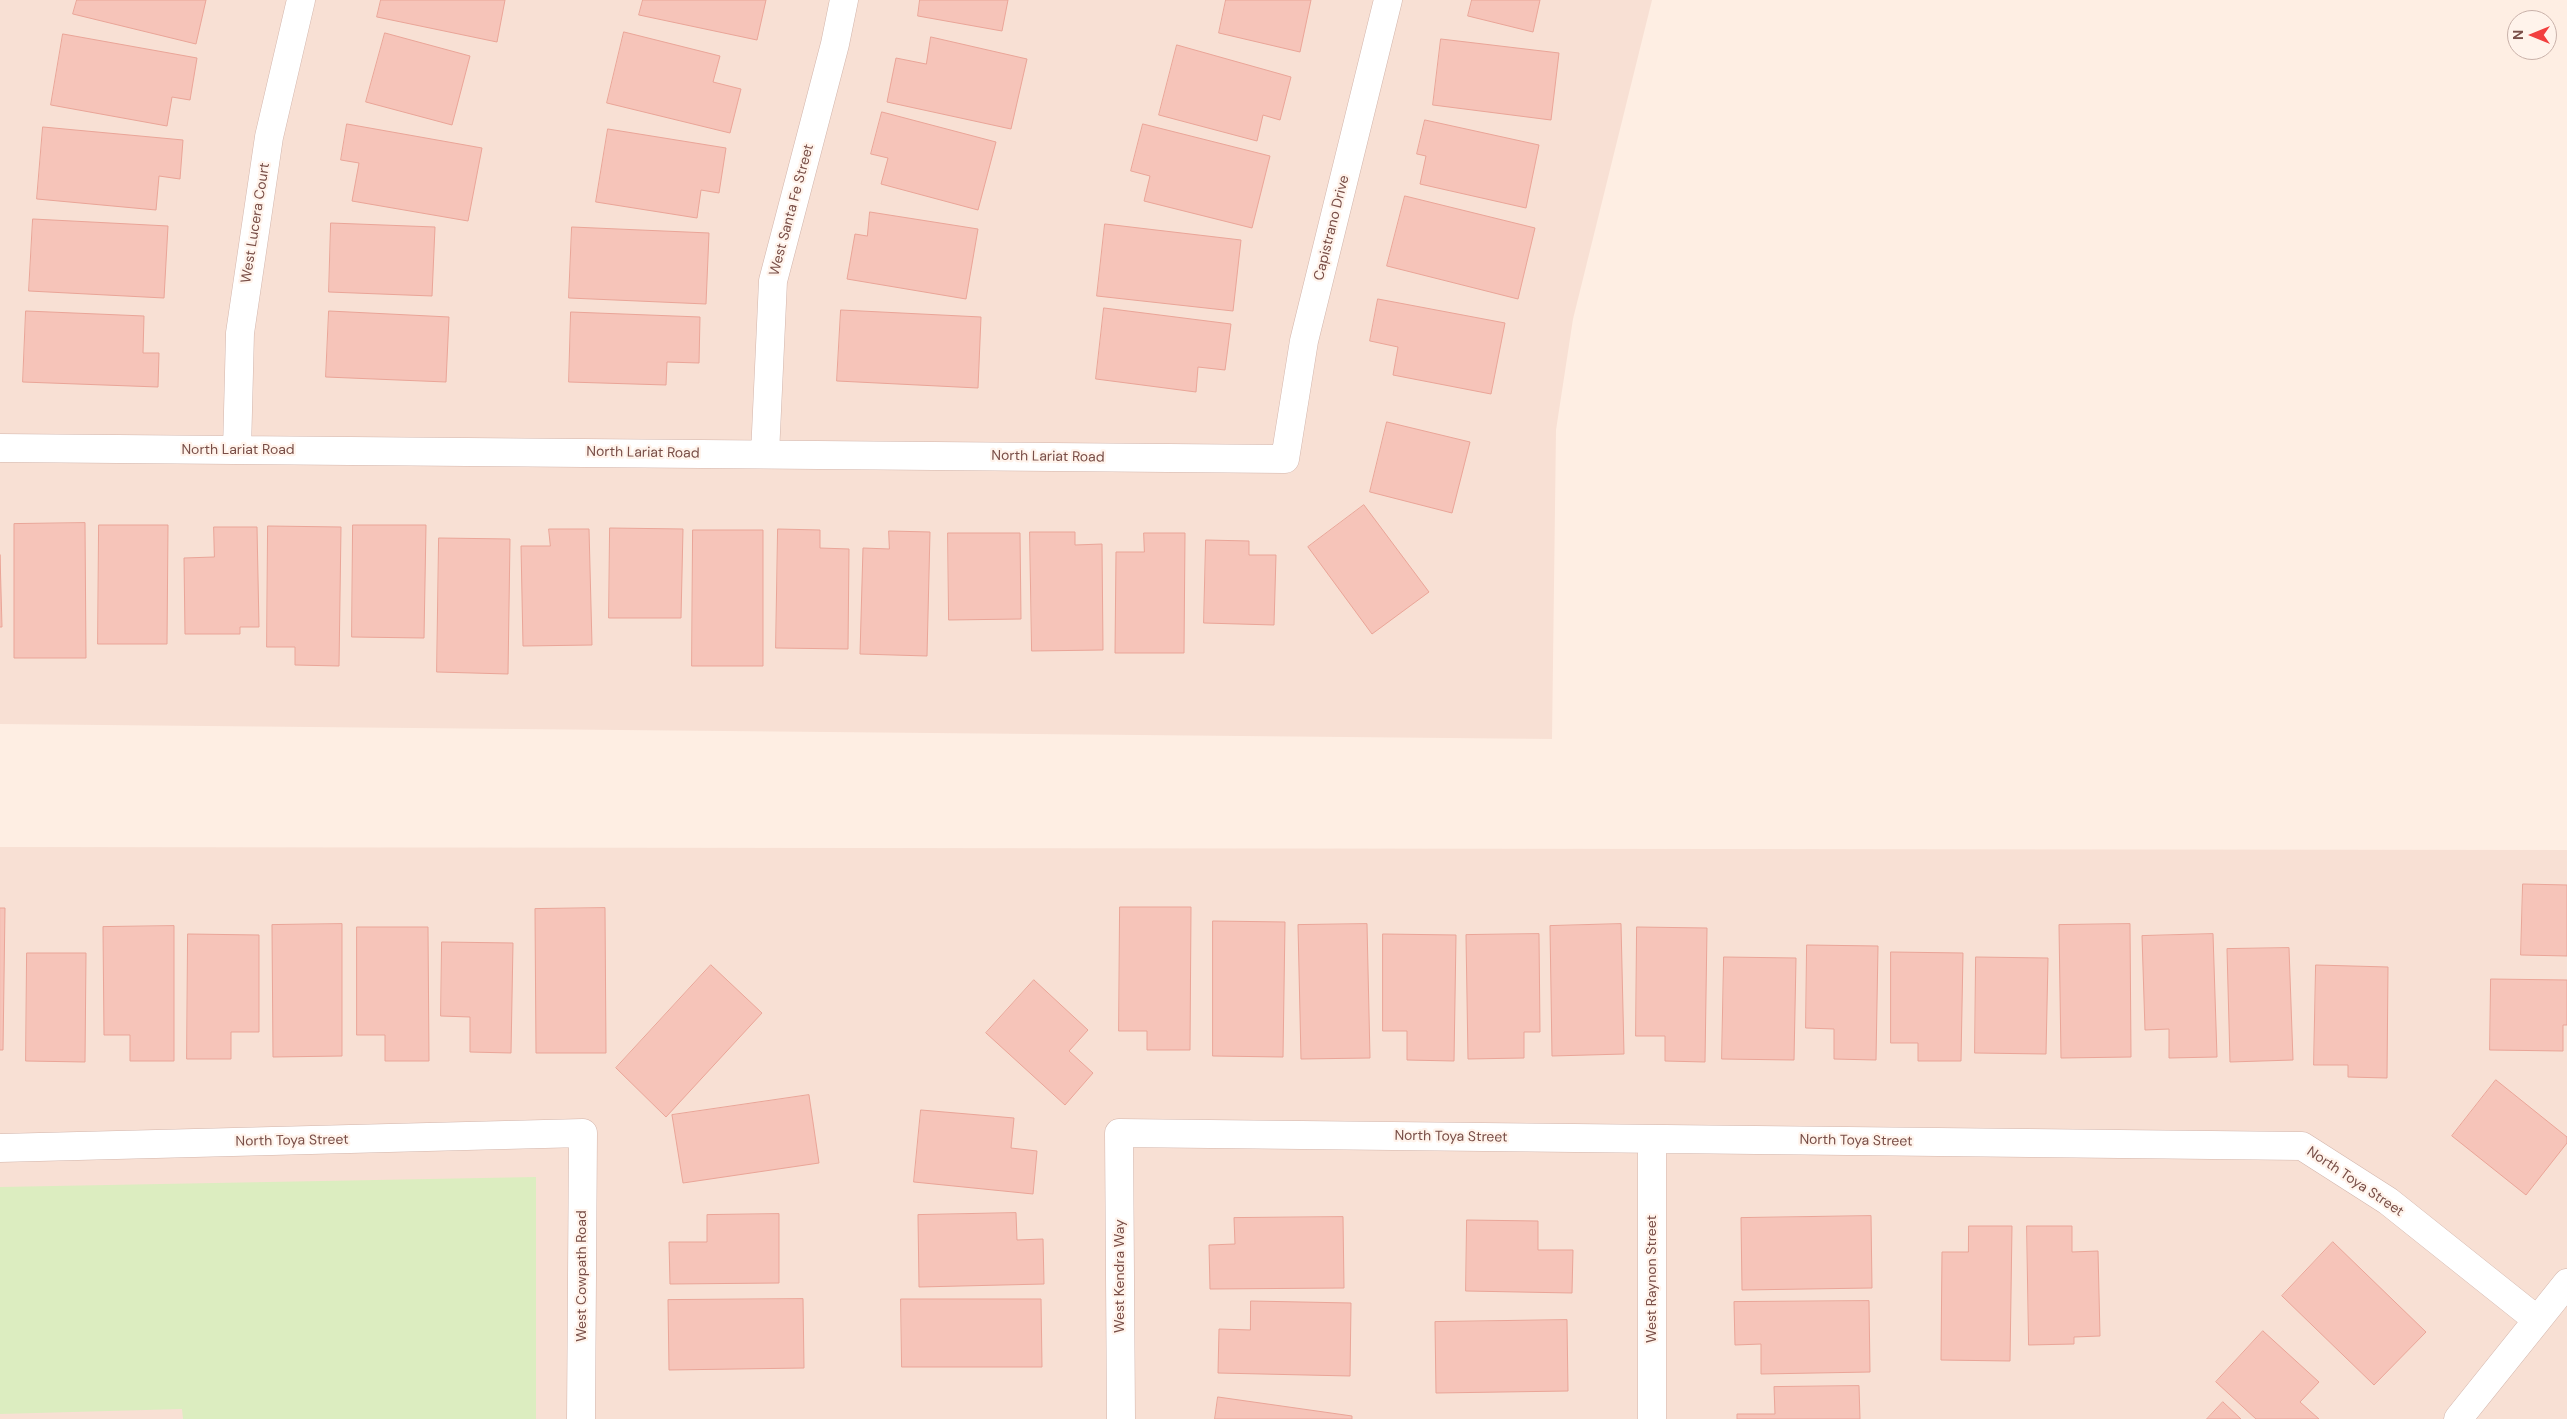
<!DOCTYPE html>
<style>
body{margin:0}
#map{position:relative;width:2567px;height:1419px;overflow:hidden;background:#feeee3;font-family:"DM Sans",sans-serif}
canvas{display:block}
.north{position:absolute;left:2507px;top:10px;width:50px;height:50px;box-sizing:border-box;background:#fff3eb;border:1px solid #c9b1a9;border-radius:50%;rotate:270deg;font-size:14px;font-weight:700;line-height:20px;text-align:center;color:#794e47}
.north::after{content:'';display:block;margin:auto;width:18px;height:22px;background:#f23f3f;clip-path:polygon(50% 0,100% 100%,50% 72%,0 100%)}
</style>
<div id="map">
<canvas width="2567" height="1419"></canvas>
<div class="north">N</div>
</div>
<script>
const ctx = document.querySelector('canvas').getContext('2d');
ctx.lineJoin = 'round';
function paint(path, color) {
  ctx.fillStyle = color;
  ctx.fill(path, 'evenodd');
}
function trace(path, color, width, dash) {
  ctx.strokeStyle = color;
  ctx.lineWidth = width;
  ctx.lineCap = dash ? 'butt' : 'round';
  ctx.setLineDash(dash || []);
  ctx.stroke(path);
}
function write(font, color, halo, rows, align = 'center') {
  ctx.font = font + ' "DM Sans",sans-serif';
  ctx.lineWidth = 4.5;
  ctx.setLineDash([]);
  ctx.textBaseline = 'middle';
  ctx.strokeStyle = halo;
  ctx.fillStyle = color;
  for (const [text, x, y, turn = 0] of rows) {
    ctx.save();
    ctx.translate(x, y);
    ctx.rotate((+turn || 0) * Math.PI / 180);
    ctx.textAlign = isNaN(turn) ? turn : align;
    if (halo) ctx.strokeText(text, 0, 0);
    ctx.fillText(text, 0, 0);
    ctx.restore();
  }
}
paint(new Path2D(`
 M0 0H1652L1573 319 1556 430 1552 739 0 724Z
 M0 847 2567 850V1419H0Z`), '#f8e0d4');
paint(new Path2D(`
 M536 1177V1419H183L182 1409 0 1414V1187Z`), '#dcedc0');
const building = new Path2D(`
 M77 0H206L196 44 73 14Z
 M381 0H505L497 42 377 17Z
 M643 0H766L757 40 639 15Z
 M920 0H1008L1002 31 918 16Z
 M1226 0H1311L1300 52 1219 33Z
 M1472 0H1540L1533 32 1468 16Z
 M624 32 720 56 713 82 741 89 730 133 607 103Z
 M385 33 470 56 452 125 366 102Z
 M63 34 197 58 190 100 172 97 167 126 51 105Z
 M931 37 1027 59 1011 129 887 102 896 58 926 64Z
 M1441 39 1559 53 1551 120 1433 105Z
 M1177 45 1291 77 1280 120 1263 115 1257 141 1159 115Z
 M882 112 996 142 978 210 881 184 888 158 871 154Z
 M1425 120 1539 145 1526 208 1420 184 1426 156 1417 154Z
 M347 124 482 148 468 221 352 201 359 163 341 160Z
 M1143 124 1270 156 1252 228 1144 201 1150 176 1131 171Z
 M43 127 183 140 180 179 159 176 156 210 37 199Z
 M608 129 726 148 719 193 701 190 697 218 596 202Z
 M1405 196 1535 228 1518 299 1387 266Z
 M870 212 978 229 966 299 847 279 855 234 867 236Z
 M33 219 168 226 164 298 29 291Z
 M331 223 435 227 432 296 329 292Z
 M1105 224 1241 240 1233 311 1097 296Z
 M572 227 709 233 706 304 569 298Z
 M1378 299 1505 323 1491 394 1393 375 1398 347 1370 341Z
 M1104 308 1231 324 1225 370 1198 367 1196 392 1096 379Z
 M841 310 981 317 978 388 837 381Z
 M26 311 144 316 143 353H159L158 387 23 382Z
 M329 311 449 317 446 382 326 377Z
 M571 312 700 317 699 363 667 362 666 385 569 382Z
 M1387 422 1470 442 1452 513 1370 492Z
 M1364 505 1429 592 1372 634 1308 547Z
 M85 523 86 658H14V524Z
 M99 525H168L167 644H98Z
 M353 525H426L424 638 352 637Z
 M268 526 341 527 339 666 295 665V647H267Z
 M214 527H257L259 627H240V634H185L184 558 214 557Z
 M610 528 683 529 681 618H609Z
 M549 529H589L592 645 523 646 521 546H550Z
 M778 529 820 530V548L849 549 848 649 776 648Z
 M693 530H763V666H692Z
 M889 531 930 532 927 656 860 654 863 548 889 549Z
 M1030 532H1075V545L1102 544 1103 650 1032 651Z
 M948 533H1020L1021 619 949 620Z
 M1144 533H1185L1184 653H1115L1116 552H1144Z
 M439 538 510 539 508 674 437 672Z
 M1206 540 1249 541V555H1276L1274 625 1204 623Z
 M0 555 2 627H0Z
 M2523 884 2567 885V956L2521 955Z
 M1120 907H1191L1190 1050H1147V1031H1119Z
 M0 908H5L3 1050H0Z
 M605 908 606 1053H536L535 909Z
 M1213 921 1285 922 1283 1057 1213 1056Z
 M342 924V1056L273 1057 272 925Z
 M1367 924 1370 1058 1301 1059 1298 925Z
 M1621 924 1624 1054 1552 1056 1550 926Z
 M2130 924 2131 1057 2061 1058 2059 925Z
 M174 926V1061H130V1035H104L103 927Z
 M357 927H428L429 1061H385V1035H357Z
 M1637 927 1707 928 1705 1062 1665 1061V1036H1636Z
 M188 934 259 935V1032H231V1059H187Z
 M1383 934 1456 935 1454 1061 1407 1060V1031H1383Z
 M1539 934 1540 1032H1524V1058L1468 1059 1466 935Z
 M2213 934 2217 1057 2169 1058V1029L2145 1030 2142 936Z
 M442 942 513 943 511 1053 470 1052V1017L441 1016Z
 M1807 945 1878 946 1876 1060 1834 1059V1029L1806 1028Z
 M2289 948 2293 1060 2230 1062 2227 949Z
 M1891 952 1963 953 1961 1061H1918V1043H1891Z
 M27 953H86L85 1062 26 1061Z
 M1724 957 1796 958 1794 1060 1722 1059Z
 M1976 957 2048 958 2046 1054 1975 1053Z
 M711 965 762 1013 666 1117 616 1068Z
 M2316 965 2388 967 2387 1078 2348 1077V1065H2314Z
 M2491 979 2567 980V1025H2563V1051L2490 1050Z
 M1034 980 1088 1030 1069 1051 1093 1073 1065 1105 986 1033Z
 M2496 1080 2567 1137V1143L2526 1195 2452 1136Z
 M809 1095 819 1163 683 1183 672 1115Z
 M921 1110 1014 1118 1011 1148 1037 1151 1033 1194 914 1182Z
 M1016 1213 1017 1240 1043 1239 1044 1284 919 1287 918 1215Z
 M779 1214V1283L670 1284 669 1242H707V1215Z
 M1871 1216 1872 1288 1742 1290 1741 1218Z
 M1343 1217 1344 1288 1210 1289 1209 1245 1235 1244 1234 1218Z
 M1467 1220 1538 1221V1250H1573L1572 1293 1466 1291Z
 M1969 1226H2012L2010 1361 1941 1360 1942 1252H1968Z
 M2027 1226H2072V1252L2098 1251 2100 1336 2074 1337V1344L2029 1345Z
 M2333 1242 2426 1332 2374 1385 2282 1296Z
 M803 1299 804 1368 669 1370 668 1300Z
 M901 1299H1041L1042 1367H902Z
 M1251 1301 1351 1303 1350 1376 1218 1373 1219 1329 1250 1330Z
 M1869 1301 1870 1372 1761 1374V1344L1735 1345 1734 1302Z
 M1567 1320 1568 1391 1436 1393 1435 1322Z
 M2263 1331 2319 1382 2300 1402 2319 1419H2256L2216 1382Z
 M1859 1386 1860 1419H1737V1414H1775L1774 1387Z
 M1218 1397 1352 1416V1419H1215Z
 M2223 1402 2241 1419H2207Z`);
paint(building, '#f6c4b9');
trace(building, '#eaa598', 1);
const minor = new Path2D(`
 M0 448 1285 459 1304 341 1388 0
 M237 450 240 333 269 137 301 0
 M765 454 773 281 835 44 844 0
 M1652 1139V1419
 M0 1148 583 1133 581 1419
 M1121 1419 1119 1133 2302 1146 2388 1201 2536 1319
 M2458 1419 2567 1283`);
trace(minor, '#d3b5ab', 29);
trace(minor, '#fff', 28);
write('14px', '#794e47', '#fff3eb', [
 ["West Santa Fe Street",792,210,-75],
 ["West Lucera Court",256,223,-81],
 ["Capistrano Drive",1332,228,-76],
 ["North Lariat Road",238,450],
 ["North Lariat Road",643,453,1],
 ["North Lariat Road",1048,457,1],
 ["North Toya Street",1451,1137,1],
 ["North Toya Street",292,1141,-1],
 ["North Toya Street",1856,1141,1],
 ["North Toya Street",2355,1182,34],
 ["West Cowpath Road",582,1276,-90],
 ["West Kendra Way",1120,1276,-90],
 ["West Raynon Street",1652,1279,-90]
]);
</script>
